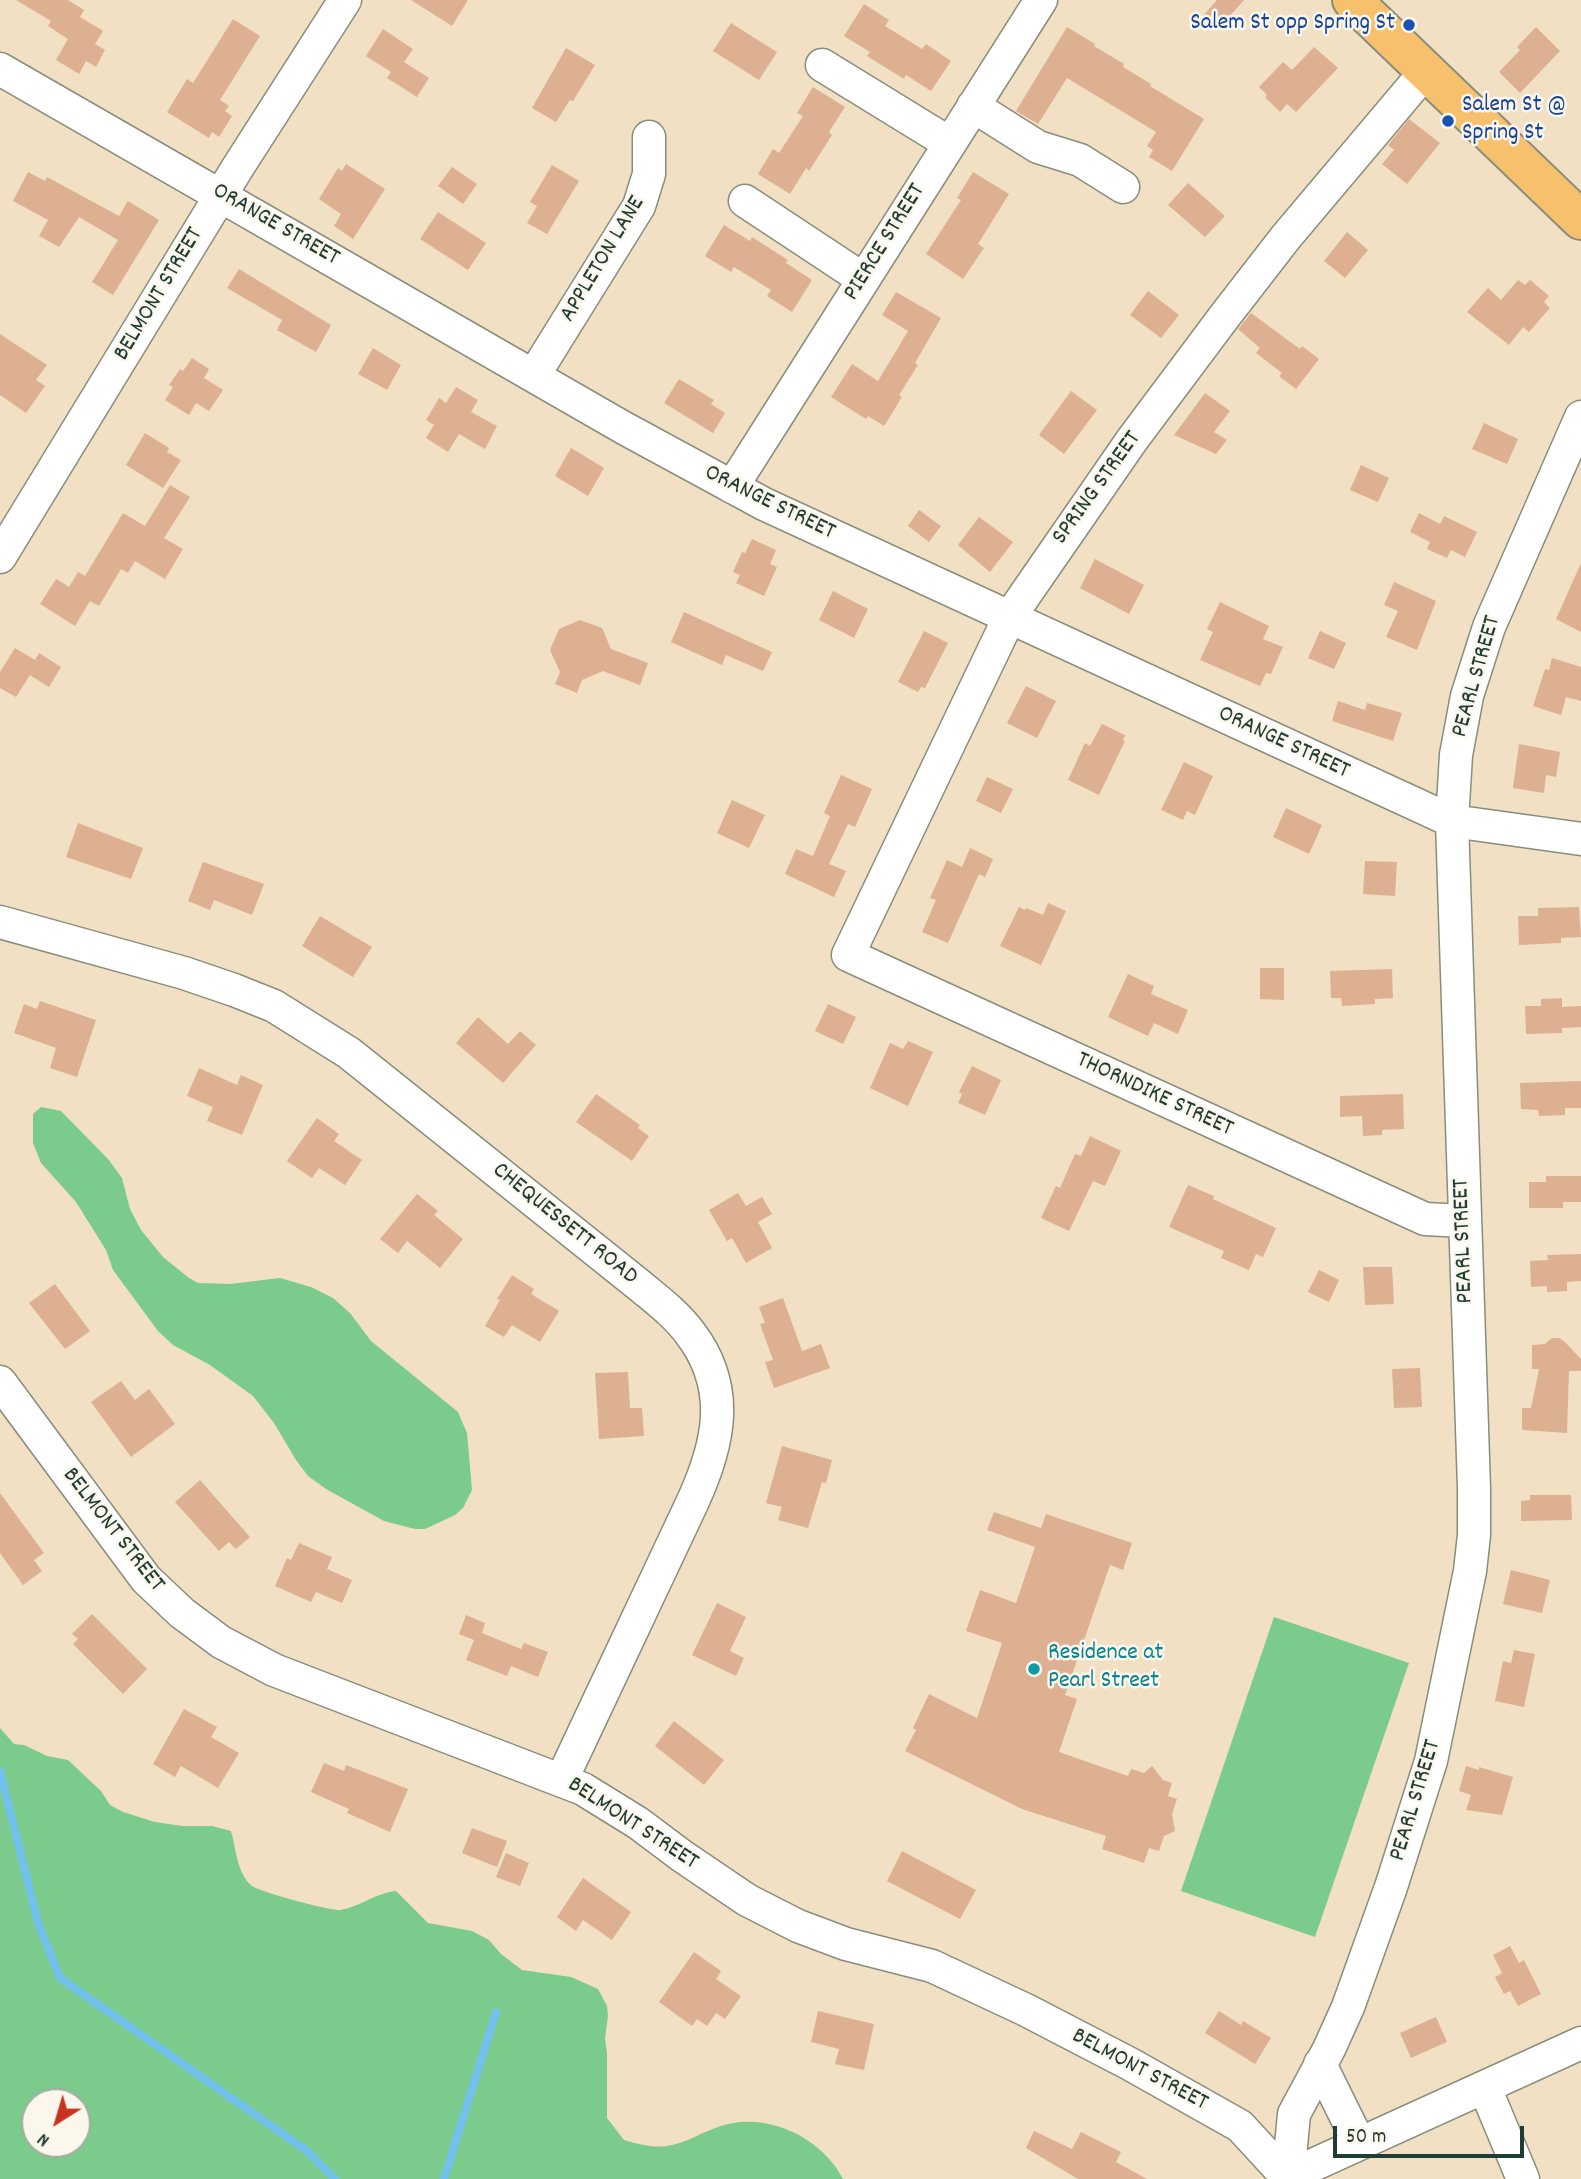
<!DOCTYPE html>
<style>
body{margin:0}
#map{position:relative;width:1581px;height:2179px;overflow:hidden;background:#f1e0c3;font-family:Dekko,sans-serif}
canvas{display:block}
.north{position:absolute;left:21px;top:2088px;width:70px;height:70px;box-sizing:border-box;background:#fbf7ec;border:2px solid #a3ada2;border-radius:50%;rotate:217deg;font-size:19px;font-weight:700;line-height:28px;text-align:center;color:#1f3d34}
.north::after{content:'';display:block;margin:auto;width:24px;height:32px;background:#c8321e;clip-path:polygon(50% 0,100% 100%,50% 72%,0 100%)}
.scale{position:absolute;left:1333px;top:2126px;width:191px;height:32px;box-sizing:border-box;border:4px solid #1f3d34;border-top:0;padding-left:9px;font-size:21px;line-height:24px;white-space:nowrap;color:#1f3d34;-webkit-text-stroke:5px #fbf7ec;paint-order:stroke}
</style>
<div id="map">
<canvas width="1581" height="2179"></canvas>
<div class="north">N</div>
<div class="scale">50 m</div>
</div>
<script>
const ctx = document.querySelector('canvas').getContext('2d');
ctx.lineJoin = 'round';
function paint(path, color) {
  ctx.fillStyle = color;
  ctx.fill(path, 'evenodd');
}
function trace(path, color, width, dash) {
  ctx.strokeStyle = color;
  ctx.lineWidth = width;
  ctx.lineCap = dash ? 'butt' : 'round';
  ctx.setLineDash(dash || []);
  ctx.stroke(path);
}
function write(font, color, halo, rows, align = 'center') {
  ctx.font = font + ' Dekko,sans-serif';
  ctx.lineWidth = 5;
  ctx.setLineDash([]);
  ctx.textBaseline = 'middle';
  ctx.strokeStyle = halo;
  ctx.fillStyle = color;
  for (const [text, x, y, turn = 0] of rows) {
    ctx.save();
    ctx.translate(x, y);
    ctx.rotate((+turn || 0) * Math.PI / 180);
    ctx.textAlign = isNaN(turn) ? turn : align;
    if (halo) ctx.strokeText(text, 0, 0);
    ctx.fillText(text, 0, 0);
    ctx.restore();
  }
}
paint(new Path2D(`
 M41 1107 61 1111 108 1159 122 1178 130 1209 141 1230 163 1257 189 1278 198 1283 230 1284 280 1278 311 1287 333 1298 350 1313 371 1341 458 1412 467 1433 472 1490 463 1508 455 1515 425 1529H415L384 1521 326 1489 308 1476 296 1460 274 1423 253 1396 210 1365 173 1345 158 1331 113 1270 106 1250 76 1202 41 1163 33 1143V1114Z
 M1274 1617 1409 1663 1315 1937 1181 1891Z
 M0 1728 14 1744 24 1745 47 1756 68 1760 101 1791 110 1805 123 1812 155 1822 182 1826H212L231 1831C236 1848 237 1874 252 1886 261 1892 330 1911 340 1910 360 1907 375 1893 396 1891L428 1923 472 1931 489 1940 501 1954 522 1970 571 1977 598 1989 607 2006 608 2016 605 2038 607 2054V2118L624 2140C638 2144 652 2148 667 2146 687 2143 700 2133 718 2127 764 2110 821 2136 843 2179H0ZM35 2102H77V2144H35Z`), '#7acb8c');
trace(new Path2D(`
 M0 1771 38 1923 60 1978 307 2151 335 2179
 M444 2179 496 2012`), '#71c1ec', 8);
paint(new Path2D(`
 M16 0H68L84 10 80 17 103 31 95 44 105 50 96 67 86 61 79 74 56 60 68 39 48 26 51 21Z
 M411 0H468L452 26Z
 M1217 0H1244L1218 29 1203 16Z
 M864 4 889 20 885 26 922 49 926 44 951 61 931 91 906 75 904 79 883 66 867 56 870 52 844 36Z
 M233 19 260 36 220 100 229 106 225 111 232 116 219 137 212 132 209 138 167 112 187 79 193 83Z
 M731 23 777 52 759 80 713 51Z
 M1067 27 1095 44 1094 46 1124 64 1123 67 1151 84 1150 86 1204 119 1172 171 1149 157 1153 150 1147 146 1156 132 1067 78 1038 124 1016 111Z
 M1536 27 1560 51 1520 93 1499 72 1520 50 1517 47Z
 M383 29 413 49 404 62 429 78 417 97 387 78 391 72 366 56Z
 M1314 47 1338 68 1296 112 1287 104 1280 112 1265 97 1267 95 1259 87 1283 62 1292 70Z
 M566 48 595 65 573 101 570 100 556 122 532 108Z
 M813 87 845 107 829 132 832 135 809 171 806 168 790 194 758 174 773 149 779 153 803 116 797 113Z
 M1409 119 1440 143 1407 184 1382 164 1394 150 1388 145Z
 M346 164 385 189 353 239 334 226 341 214 319 199 338 168 342 171Z
 M552 165 579 181 547 234 527 223 537 206 530 202Z
 M452 167 477 184 463 204 438 186Z
 M28 172 45 181 47 177 119 216 128 201 159 220 113 295 92 282 118 240 79 217 59 247 39 236 48 220 13 201Z
 M973 172 1009 194 978 244 984 248 963 279 926 254 961 200 957 198Z
 M1188 183 1225 216 1205 237 1168 205Z
 M438 212 486 243 468 270 420 239Z
 M724 225 750 241 752 237 788 260 786 263 812 280 792 312 767 296 771 290 734 267 731 272 705 256Z
 M1347 232 1368 250 1345 278 1324 261Z
 M239 269 331 325 316 352 277 330 282 320 227 288Z
 M1518 280 1525 285 1530 280 1549 296 1544 302 1550 308 1529 332 1523 327 1509 345 1467 312 1488 288 1501 300Z
 M1148 291 1179 315 1161 338 1130 315Z
 M896 292 941 318 915 363 918 365 899 395 902 397 884 426 868 416 866 419 831 397 852 364 878 381 908 331 882 315Z
 M1251 313 1300 349 1302 346 1319 359 1296 389 1279 376 1282 373 1256 353 1260 348 1238 329Z
 M0 334 47 365 36 380 45 386 26 413 0 395Z
 M373 348 401 365 387 390 358 374Z
 M192 358 209 369 204 378 223 390 209 411 196 403 189 415 165 400 173 387 169 385 180 369 183 371Z
 M679 379 714 400 711 404 725 413 713 433 664 403Z
 M456 387 478 400 471 412 497 426 485 449 459 434 448 452 426 438 434 425 426 420 439 398 446 403Z
 M1071 391 1097 410 1064 454 1039 435Z
 M1205 393 1230 411 1214 432 1227 440 1216 454 1174 435Z
 M1484 423 1518 439 1507 464 1472 449Z
 M145 433 169 448 167 452 181 460 163 488 126 465Z
 M571 448 604 468 588 496 555 476Z
 M1361 465 1389 478 1378 502 1350 490Z
 M170 485 190 497 164 538 183 549 165 579 135 561 128 573 121 569 99 606 90 601 75 626 40 604 56 579 69 587 78 572 85 576 123 513 145 526Z
 M919 510 941 526 929 542 908 526Z
 M1419 513 1440 524 1444 516 1477 532 1465 557 1451 550 1447 558 1427 549 1430 542 1410 532Z
 M979 517 1013 542 990 572 958 545Z
 M752 539 776 550 770 564 777 567 764 596 736 583 740 575 733 572 742 552 745 553Z
 M1095 559 1144 585 1129 614 1080 588Z
 M1581 563V632L1556 619Z
 M1394 582 1436 601 1417 650 1386 637 1398 611 1384 605Z
 M833 591 868 609 854 638 819 620Z
 M1220 602 1269 626 1263 639 1283 647 1271 674 1266 673 1260 686 1200 660 1213 632 1207 629Z
 M684 612 772 652 763 671 726 655 722 665 671 642Z
 M580 620 602 628 611 649 648 663 640 685 603 671 582 680 577 693 555 684 560 672 550 650 559 629Z
 M924 631 948 643 925 688 921 687 918 692 898 682Z
 M1320 631 1346 643 1334 669 1308 658Z
 M15 648 35 660 39 653 61 667 49 687 30 675 16 697 0 688V672Z
 M1552 658 1581 667V701L1566 697 1561 715 1533 706 1545 669 1549 670Z
 M1026 686 1056 701 1037 738 1007 723Z
 M1338 701 1365 710 1367 703 1402 713 1393 741 1332 721Z
 M1102 724 1125 735 1123 740 1125 741 1099 795 1068 780 1085 743 1090 746Z
 M1519 744 1560 752 1556 777 1546 775 1544 793 1513 788Z
 M1184 762 1213 776 1195 815 1187 811 1183 820 1161 810Z
 M841 775 872 789 855 827 848 824 829 864 846 871 834 897 785 874 796 849 813 856 830 816 824 813Z
 M987 777 1013 789 1001 813 976 801Z
 M732 800 765 815 749 848 717 833Z
 M1286 808 1322 825 1309 854 1273 837Z
 M78 823 143 848 131 879 66 857Z
 M970 848 993 859 985 877 979 874 948 943 922 932 936 900 930 898 947 860 962 867Z
 M1365 861 1397 862 1395 896 1363 894Z
 M203 862 264 884 252 915 214 900 210 910 188 901Z
 M1048 903 1066 911 1041 965 1000 946 1019 907 1025 910 1026 908 1043 915Z
 M1579 907 1581 937 1561 938V943L1519 945 1518 916H1538V908Z
 M320 916 372 947 353 977 302 946Z
 M1260 968H1284V1000L1260 999Z
 M1392 969 1393 998 1375 999V1004L1342 1006 1341 998H1331L1330 971Z
 M1128 974 1154 986 1151 994 1188 1010 1178 1034 1154 1023 1148 1036 1108 1017Z
 M1562 998V1007L1581 1006V1027L1562 1028V1033L1526 1034 1525 1006H1541V999Z
 M40 1001 96 1020 77 1077 50 1068 56 1048 14 1033 24 1004 37 1009Z
 M828 1004 856 1017 843 1044 815 1031Z
 M478 1017 508 1044 520 1031 536 1045 503 1083 456 1043Z
 M908 1041 933 1052 908 1106 870 1088 890 1043 903 1049Z
 M972 1066 1001 1080 985 1115 958 1103 962 1094 959 1092Z
 M199 1068 237 1085 241 1075 263 1085 242 1135 207 1121 213 1107 187 1096Z
 M1581 1081V1108H1565V1115L1539 1116 1538 1110 1521 1109 1520 1083Z
 M596 1094 640 1125 638 1128 649 1136 632 1161 576 1122Z
 M1403 1094 1404 1129 1382 1130V1135L1363 1136 1362 1116 1340 1117V1096Z
 M317 1118 339 1134 334 1141 362 1160 345 1185 319 1168 312 1178 287 1161Z
 M1090 1136 1121 1151 1105 1186 1093 1181 1069 1231 1041 1218 1056 1186 1060 1188 1075 1154 1081 1156Z
 M1546 1176H1581V1202H1563V1208H1529V1182H1546Z
 M1188 1185 1214 1196 1213 1199 1276 1228 1263 1257 1256 1254 1249 1270 1221 1258 1224 1251 1169 1227Z
 M738 1193 746 1206 762 1197 772 1214 758 1222 772 1248 746 1263 732 1238 727 1241 709 1210Z
 M417 1194 438 1211 434 1215 463 1239 440 1268 407 1241 398 1253 380 1239Z
 M1581 1254V1281L1567 1282V1291L1547 1292V1286L1531 1287 1530 1261 1548 1260 1547 1255Z
 M1363 1267H1392L1394 1304 1365 1305Z
 M1319 1270 1339 1280 1329 1302 1308 1292Z
 M512 1275 534 1289 531 1294 559 1311 540 1342 512 1325 504 1337 485 1326 500 1300 497 1299Z
 M55 1284 90 1331 65 1349 29 1303Z
 M783 1298 802 1351 821 1344 830 1368 774 1388 765 1362 773 1360 760 1324 765 1323 759 1307Z
 M1552 1338H1559L1565 1342 1581 1359V1371H1569L1567 1433 1522 1430V1408H1531L1539 1369H1532V1345L1545 1344Z
 M1420 1368 1422 1407 1394 1408 1392 1369Z
 M628 1372 630 1408H642L644 1436 599 1439 595 1373Z
 M121 1381 135 1400 149 1389 175 1424 131 1457 91 1402Z
 M782 1446 832 1460 826 1483 822 1482 808 1528 778 1520 782 1507 766 1503Z
 M200 1480 250 1537 236 1549 229 1542 219 1551 175 1502Z
 M0 1493 44 1553 34 1560 42 1571 23 1585 0 1553Z
 M1530 1495H1571L1572 1520 1521 1521V1501L1530 1500Z
 M994 1512 1041 1528 1046 1514 1132 1543 1123 1570 1110 1565 1065 1695 1077 1699 1059 1752 1128 1776 1131 1769 1144 1773 1152 1766 1163 1780 1172 1783 1168 1796 1177 1799 1172 1814 1175 1831 1164 1836 1159 1851 1149 1848 1144 1863 1102 1849 1106 1836 1022 1809 905 1751 916 1730 913 1728 929 1694 977 1718 1002 1643 966 1631 980 1590 1016 1603 1035 1547 987 1530Z
 M299 1543 332 1557 327 1569 352 1580 342 1603 316 1592 311 1602 275 1586 287 1558 291 1560Z
 M1511 1570 1550 1580 1542 1613 1503 1604Z
 M717 1603 746 1617 730 1651 744 1658 736 1676 692 1655Z
 M92 1614 147 1669 123 1694 73 1644 78 1639 72 1634Z
 M466 1615 485 1623 482 1633 521 1649 524 1643 548 1652 538 1677 511 1666 507 1676 466 1660 474 1640 459 1634Z
 M1514 1650 1535 1654 1524 1707 1495 1701 1503 1661 1511 1663Z
 M184 1709 217 1727 211 1737 239 1753 218 1788 181 1766 175 1777 153 1764Z
 M674 1721 724 1760 704 1785 655 1746Z
 M324 1763 344 1771 346 1765 408 1789 390 1832 347 1813 349 1809 311 1792Z
 M1466 1766 1479 1770V1767L1513 1777 1502 1815 1466 1810 1471 1795 1459 1791Z
 M472 1828 507 1841 497 1867 462 1853Z
 M902 1851 976 1890 960 1919 887 1881Z
 M506 1853 529 1863 520 1886 496 1877Z
 M583 1878 631 1912 612 1940 583 1920 576 1931 557 1917Z
 M1510 1946 1519 1963 1524 1960 1541 1994 1518 2006 1510 1991 1504 1994 1495 1977 1502 1973 1493 1955Z
 M694 1952 721 1971 716 1979 741 1996 725 2019 716 2013 707 2026 697 2019 692 2026 659 2002Z
 M818 2011 874 2024 864 2070 835 2064 839 2049 811 2042Z
 M1219 2011 1241 2025 1243 2021 1271 2038 1255 2064 1205 2033Z
 M1436 2017 1447 2042 1411 2058 1400 2033Z
 M1034 2131 1072 2149 1081 2132 1121 2152 1116 2162 1147 2179H1078L1026 2148Z`), '#deb092');
const minor = new Path2D(`
 M822 65 949 143
 M0 69 624 428 764 504 1452 821 1581 839
 M1426 71 1286 237 1224 317 1132 440 1009 618 848 955 1425 1219 1464 1221
 M973 106 1038 147 1080 160 1123 187
 M745 201 863 279
 M534 375 639 206 649 174V137
 M732 487 1041 0
 M0 557 238 167 345 0
 M0 922 184 973 234 990 274 1006 349 1053 639 1285C657 1300 676 1314 690 1333 732 1388 719 1444 693 1501L562 1779
 M0 1382 146 1579 182 1613 221 1642 274 1670 583 1789 638 1823 682 1856 747 1900 798 1926 846 1944 932 1966 1026 2010 1130 2064 1240 2126 1288 2178
 M1320 2064 1359 2143
 M1485 2088 1523 2179
 M1288 2178 1294 2114 1329 2049 1348 2007 1391 1887 1431 1761 1470 1571 1474 1535V1488L1452 821 1456 755 1467 696 1489 627 1581 417
 M1287 2179 1313 2165 1581 2043`);
const major = new Path2D(`
 M1352 0 1581 220`);
trace(minor, '#888e7c', 35);
trace(major, '#888e7c', 42);
trace(minor, '#fff', 32);
trace(major, '#f7c06c', 38);
for (const [x, y, r, color] of [
 [1409,25,7,"#1a4fb4"],
 [1448,121,7,"#1a4fb4"],
 [1034,1669,7,"#0f9aa8"]
]) {
  const dot = new Path2D();
  dot.arc(x, y, r, 0, 2 * Math.PI);
  ctx.fillStyle = color;
  ctx.fill(dot);
  trace(dot, '#fbf7ec', 2.5);
}
write('24px', '#164399', '#fbf7ec', [
 ["Salem St opp Spring St",1395,25],
 ["Salem St @",1462,107,"left"],
 ["Spring St",1462,135,"left"]
], 'right');
write('24px', '#1f3d34', '#fbf7ec', [
 ["ORANGE STREET",275,226,30],
 ["PIERCE STREET",886,243,-58],
 ["APPLETON LANE",604,260,-59],
 ["BELMONT STREET",160,295,-59],
 ["SPRING STREET",1098,489,-54],
 ["ORANGE STREET",769,504,26],
 ["PEARL STREET",1478,677,-74],
 ["ORANGE STREET",1283,744,25],
 ["THORNDIKE STREET",1154,1096,25],
 ["CHEQUESSETT ROAD",564,1225,39],
 ["PEARL STREET",1465,1241,-92],
 ["BELMONT STREET",112,1531,52],
 ["PEARL STREET",1417,1801,-73],
 ["BELMONT STREET",632,1825,33],
 ["BELMONT STREET",1139,2071,28]
]);
write('24px', '#0d838f', '#fbf7ec', [
 ["Residence at",1048,1655],
 ["Pearl Street",1048,1683]
], 'left');
</script>
